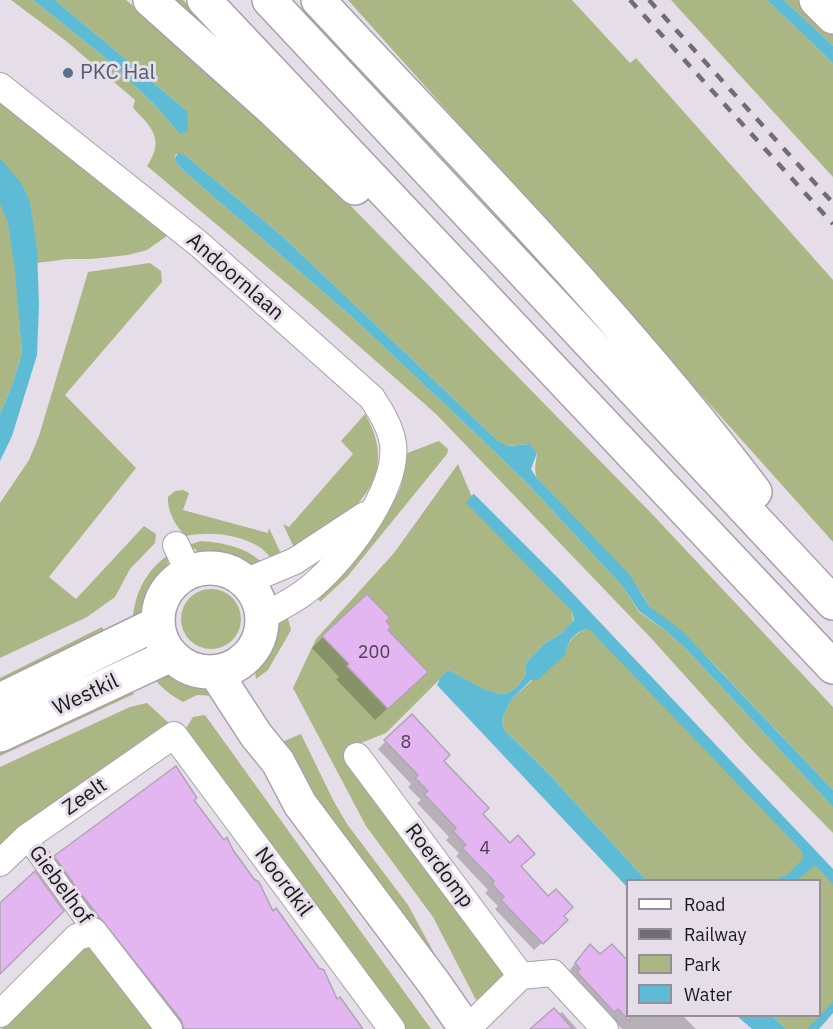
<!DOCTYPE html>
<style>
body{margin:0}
#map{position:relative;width:833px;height:1029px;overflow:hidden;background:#e5dde7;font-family:"IBM Plex Sans",sans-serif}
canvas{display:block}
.legend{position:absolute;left:626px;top:879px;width:195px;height:138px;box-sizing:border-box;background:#e5dde7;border:2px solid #948e96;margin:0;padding:8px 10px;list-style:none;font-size:18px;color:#1b181c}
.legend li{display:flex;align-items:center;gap:12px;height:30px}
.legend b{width:30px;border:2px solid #948e96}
</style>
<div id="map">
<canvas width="833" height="1029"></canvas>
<ul class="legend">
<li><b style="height:8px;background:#fff"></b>Road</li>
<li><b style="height:8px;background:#726d74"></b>Railway</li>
<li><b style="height:16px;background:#aab784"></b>Park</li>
<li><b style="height:16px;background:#5ebbd5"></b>Water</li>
</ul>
</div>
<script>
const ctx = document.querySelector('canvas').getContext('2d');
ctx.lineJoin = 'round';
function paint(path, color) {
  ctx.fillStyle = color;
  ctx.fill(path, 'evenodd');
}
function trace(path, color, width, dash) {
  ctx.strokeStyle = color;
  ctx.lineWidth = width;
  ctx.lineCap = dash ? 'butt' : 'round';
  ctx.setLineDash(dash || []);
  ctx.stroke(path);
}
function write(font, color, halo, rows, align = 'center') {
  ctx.font = font + ' "IBM Plex Sans",sans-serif';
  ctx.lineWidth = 6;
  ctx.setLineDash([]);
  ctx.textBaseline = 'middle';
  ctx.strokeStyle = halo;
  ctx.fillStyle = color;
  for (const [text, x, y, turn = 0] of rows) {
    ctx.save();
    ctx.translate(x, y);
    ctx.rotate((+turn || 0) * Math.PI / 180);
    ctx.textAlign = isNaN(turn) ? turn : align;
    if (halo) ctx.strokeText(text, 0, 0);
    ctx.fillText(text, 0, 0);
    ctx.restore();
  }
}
paint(new Path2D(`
 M11 0H33L103 56 154 104 180 134 187 111 55 0H126L158 26 348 203 652 514 833 707V790L709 659 650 607 641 592 536 477 535 468 537 453 528 444 507 446 498 441 281 235 185 155 176 154 174 160 184 171 352 317 471 429 529 485 623 587 639 612 666 631 688 651 833 807V833L751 749 650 637 436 414 310 303 147 166C165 140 152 127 133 108L135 100 66 41Z
 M171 0H183L246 65Z
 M348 0H572L630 63 636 58 833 280V542Z
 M671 0H767L833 63V177Z
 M784 0H803L833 31V46Z
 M0 98 171 233 147 250 128 255 92 259H68L37 263 30 202 17 288 22 353 13 383 0 414Z
 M150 263 161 271 162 282 65 395 136 468 49 577 76 599 144 526 156 534 155 543 130 569 115 597 87 617 0 658V503L29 460 39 436 88 272Z
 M365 414C405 483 345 518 296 552L283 524 289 527 353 454 341 441Z
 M439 441 448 449 447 454 347 577 320 602 316 593C336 570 393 513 401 486 404 476 404 465 405 454Z
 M458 464 474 502 572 610 573 621 562 633 544 644 525 664 526 675C522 680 516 689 510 692 495 700 462 678 449 670L386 733 348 748 505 971 504 979 476 1000 433 917 366 826 293 688 316 639 394 553Z
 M183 490 189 493 183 510 268 533 269 528 283 558 275 562C270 557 266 552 261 548 240 534 210 531 186 536 176 527 167 511 168 497L175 491Z
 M201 541C225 543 246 547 264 564L248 568 207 557 188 545Z
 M168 555C169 572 160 580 153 595 146 610 144 614 132 626 134 596 143 573 168 555Z
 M181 619a30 30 0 1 1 60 0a30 30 0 1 1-60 0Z
 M286 611 291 630 268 670 256 679C252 658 271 626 286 611Z
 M102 627 109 640 0 692V678Z
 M592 628 833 883V1003L808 1029H786L772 1016H820V880H646L546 771 504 730 502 719 511 700 566 648C572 637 579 630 592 628Z
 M175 669 206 682 216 696 197 695 183 702C169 694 158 686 150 672Z
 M128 681 134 694 0 756V741Z
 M147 703 171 725 0 854V767L130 707Z
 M205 715 431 1029H405L186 728 193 717Z
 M301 734 333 800 347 824 408 905 441 966 314 798 282 742Z
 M93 944 161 1029H2V1025L82 947Z`), '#aab784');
paint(new Path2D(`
 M33 0H55L187 111 188 131 180 134 154 104 103 56Z
 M767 0H784L833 46V63Z
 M178 153 185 155 281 235 498 441 508 446 529 444 537 453 531 469 536 477 629 574 650 607 682 631 833 790V807L688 651 666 631 639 611 623 587 529 485 471 429 352 317 184 171 174 160Z
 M0 158 21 183 30 202 37 249 39 305 37 355 12 436 0 461V414L13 383 22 353 15 271 8 222 0 204Z
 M474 494 562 582 833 869V884L817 867 814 866 797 880H776L779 877 786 876 803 859 802 851 589 629C577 630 566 641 566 654L538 680H531L511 700 502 719 504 730 546 771 646 880H628L627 887 437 685 441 677 449 670C462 677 495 700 510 692 516 689 522 680 526 675L525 664 544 644 562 633 570 624 574 620 572 611 466 503 472 495Z
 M833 1002V1013L819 1029H807Z
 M737 1016H772L786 1029H752Z`), '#5ebbd5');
paint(new Path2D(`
 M384 621 386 630 414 684 375 720 336 679 339 677 312 648 323 637Z
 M412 716 442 761 519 867 562 916 558 928 534 950 495 909 498 906 485 893 488 890 456 856 459 853 446 840 449 837 417 803 421 800 408 787 411 784 378 749Z
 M192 800 272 913 354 1029H175L48 865 55 858Z
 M590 946 600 956 612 946 628 963V1016H683L696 1029H622L568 972Z
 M562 1012 577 1029H533L558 1015Z`), '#0003');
const building = new Path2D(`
 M367 594 390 618 386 621 391 627 388 630 428 672 388 709 347 666 349 664 322 636Z
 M412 714 450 755 444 761 489 808 483 814 510 843 518 835 535 854 521 866 548 896 556 889 573 907 564 916 568 920 543 944 501 900 504 897 492 884 494 881 462 848 466 845 453 831 456 828 424 794 428 791 415 778 418 775 384 740Z
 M176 766 197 798 194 800 224 840 227 837 233 850 254 879 259 882 273 911 276 908 319 968 324 970 337 999 340 997 363 1029H184L181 1020 81 894 54 856Z
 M35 871 64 911 0 974V903Z
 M590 944 600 954 612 944 627 960V1016H630V1022L618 1009 614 1012 577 972 580 969 575 963Z
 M554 1008 573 1029H530Z`);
paint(building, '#e3b5f1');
trace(building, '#ada6b0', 1.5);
const pedestrian = new Path2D(`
 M26 838 94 932`);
const minor = new Path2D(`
 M0 86 199 244 372 398C381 412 391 428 393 444 399 490 341 565 306 591 293 601 277 609 262 617
 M176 545 189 573
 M245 582 295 561 365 515
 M357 756 521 976
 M0 863 26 838 174 735 392 1029
 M0 1014 77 937 94 932 169 1029
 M467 1029 521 976 553 973 605 1029`);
const tertiary = new Path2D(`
 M816 0 833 17
 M158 620a52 52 0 1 1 104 0a52 52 0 1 1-104 0Z
 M215 672 256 735 278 762 300 804 434 983 466 1029
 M0 700 158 623
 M0 735 171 655`);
const motorway = new Path2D(`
 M150 0 273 110 355 188
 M204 0 833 667
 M269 0 833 603
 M318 0C467 160 623 317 755 492`);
trace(pedestrian, '#a7a0aa', 22);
trace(minor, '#a7a0aa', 28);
trace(tertiary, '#a7a0aa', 36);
trace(motorway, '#a7a0aa', 36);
trace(pedestrian, '#fff', 20);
trace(minor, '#fff', 26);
trace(tertiary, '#fff', 33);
trace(motorway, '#fff', 33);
trace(new Path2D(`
 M630 0 833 224
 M649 0 833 203`), '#726d74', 4.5, [10, 10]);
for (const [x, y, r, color] of [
 [68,73,6,"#5c6f8a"]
]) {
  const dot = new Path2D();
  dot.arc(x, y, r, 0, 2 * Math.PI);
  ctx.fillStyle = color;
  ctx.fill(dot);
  trace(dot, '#e5dde7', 2);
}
write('18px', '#4d3f51', null, [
 ["200",374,653],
 ["8",406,743],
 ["4",485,849]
]);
write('21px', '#4e5e75', '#e5dde7', [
 ["PKC Hal",80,73]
], 'left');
write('21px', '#1b181c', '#e5dde7', [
 ["Andoornlaan",235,277,41],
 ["Westkil",86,695,-25],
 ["Zeelt",85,797,-35],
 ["Roerdomp",439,866,53],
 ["Noordkil",283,882,53],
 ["Giebelhof",60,885,54]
]);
</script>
